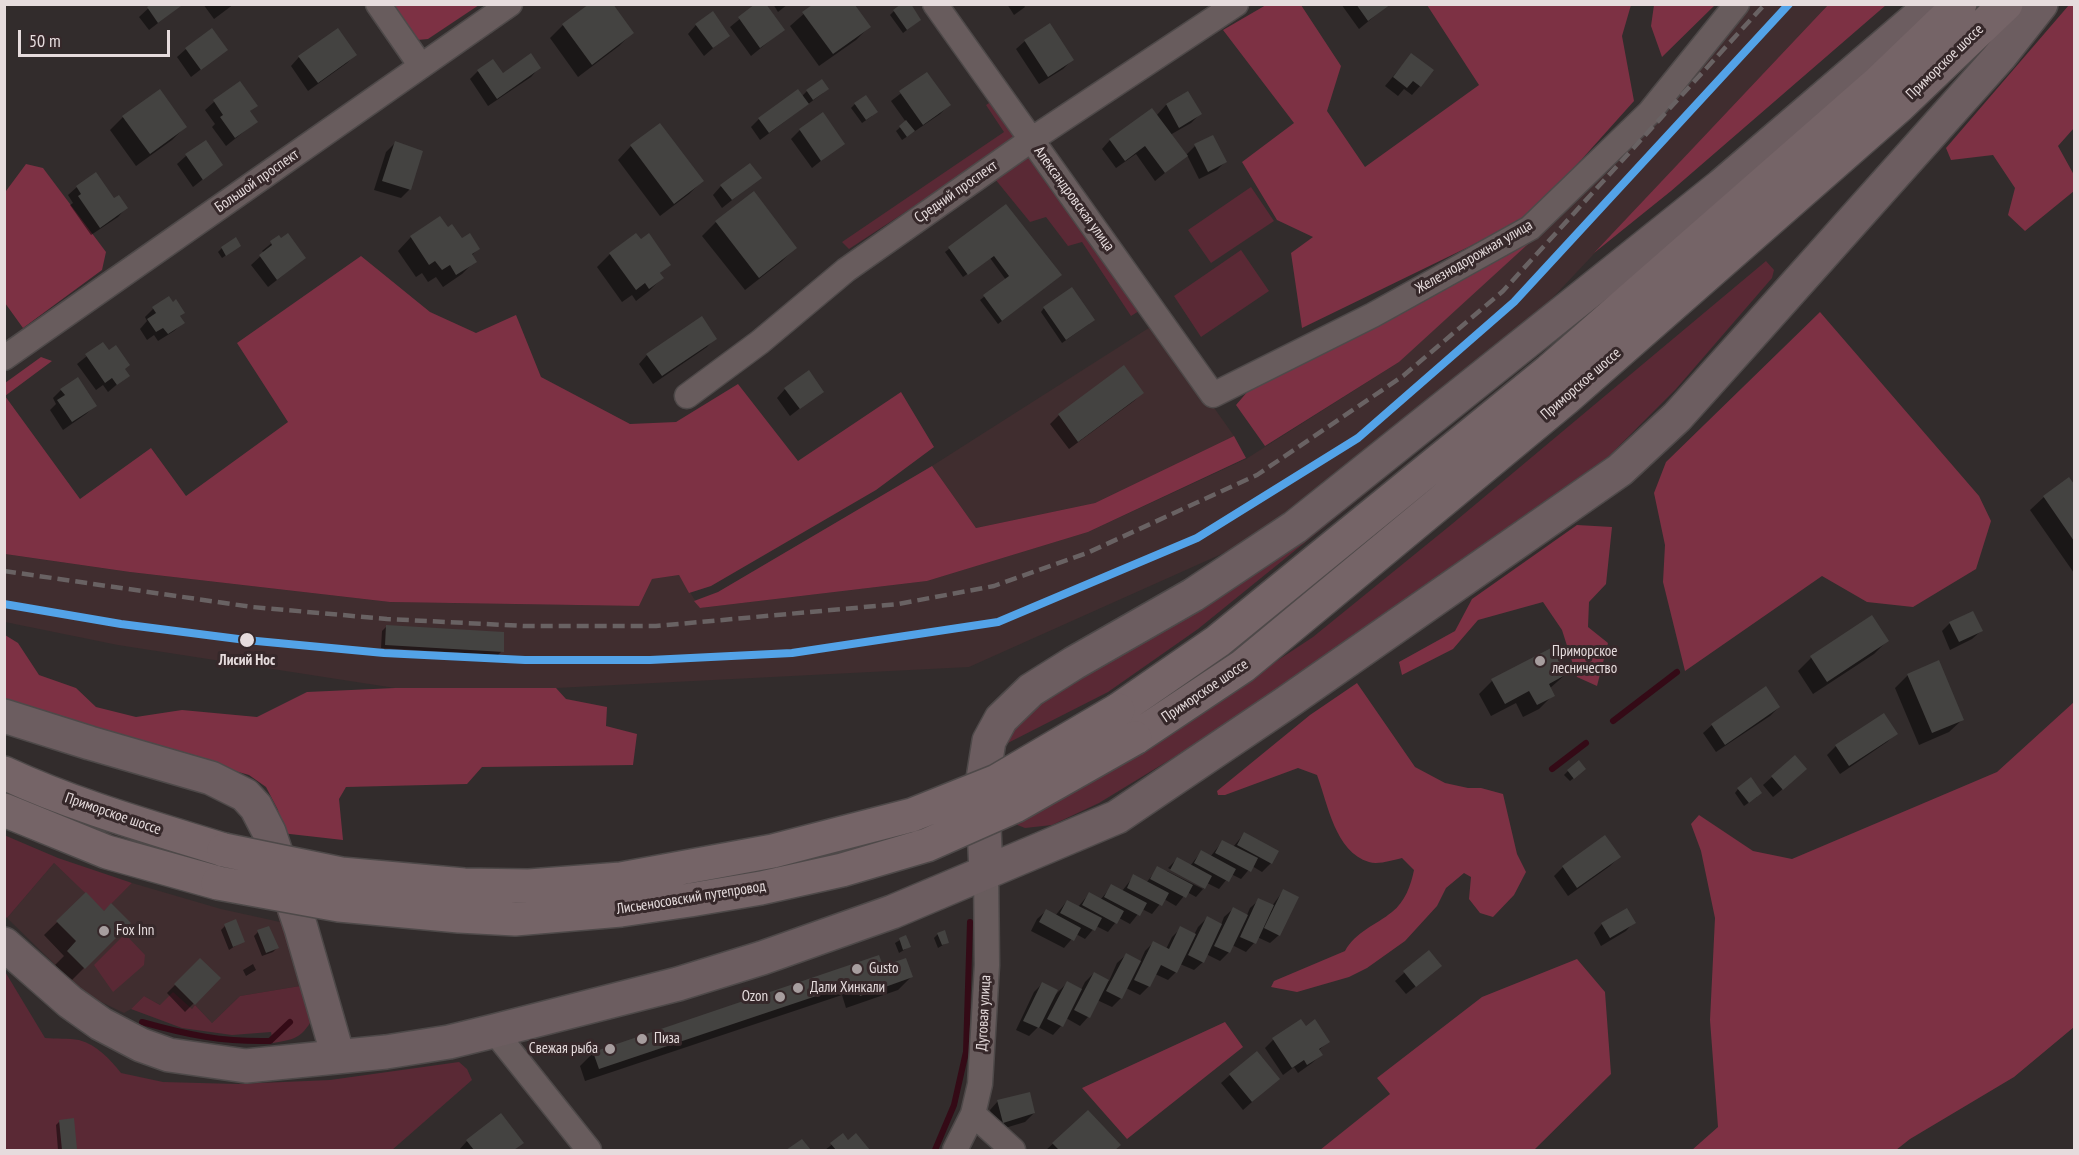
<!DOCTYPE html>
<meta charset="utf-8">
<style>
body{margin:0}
#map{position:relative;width:2079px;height:1155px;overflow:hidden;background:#322c2c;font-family:"PT Sans Narrow",sans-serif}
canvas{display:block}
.frame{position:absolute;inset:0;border:6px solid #e6dcdd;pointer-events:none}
.scale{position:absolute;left:18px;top:30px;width:152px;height:27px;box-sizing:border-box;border:3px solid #e6dcdd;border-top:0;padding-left:8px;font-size:18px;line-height:21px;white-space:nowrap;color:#e6dcdd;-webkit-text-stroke:4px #36282a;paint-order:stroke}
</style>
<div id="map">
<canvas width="2079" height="1155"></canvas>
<div class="frame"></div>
<div class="scale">50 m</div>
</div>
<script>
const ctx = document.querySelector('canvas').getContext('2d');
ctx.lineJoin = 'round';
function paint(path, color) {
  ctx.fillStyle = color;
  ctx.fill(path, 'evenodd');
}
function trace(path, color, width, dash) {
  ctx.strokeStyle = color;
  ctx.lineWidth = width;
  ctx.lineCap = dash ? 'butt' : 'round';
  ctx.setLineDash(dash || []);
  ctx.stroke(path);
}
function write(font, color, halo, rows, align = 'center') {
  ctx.font = font + ' "PT Sans Narrow",sans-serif';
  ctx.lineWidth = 6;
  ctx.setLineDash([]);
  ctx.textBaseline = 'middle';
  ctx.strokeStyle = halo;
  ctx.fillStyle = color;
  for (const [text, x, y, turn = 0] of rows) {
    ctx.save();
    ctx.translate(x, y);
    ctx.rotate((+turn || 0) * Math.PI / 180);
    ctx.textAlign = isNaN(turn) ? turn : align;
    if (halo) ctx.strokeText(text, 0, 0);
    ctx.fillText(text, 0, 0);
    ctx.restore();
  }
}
paint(new Path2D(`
 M1745 5H1828L1512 341 1273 531 969 667 556 688H395L118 645 5 622 4 554 130 572 390 602 639 606 652 579 679 575 700 608 927 581 1088 532 1246 459 1399 362Z
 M1155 324 1234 436 1095 503 976 528 932 466Z
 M54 863 104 910 132 883 221 909 280 922 300 986 240 996 212 1023 195 1005 192 1009 160 1005 144 996 131 1009 124 1013 95 999 75 984 7 918Z`), '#402d2f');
paint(new Path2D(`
 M995 99 1018 138 849 249 842 242 1004 132 986 105Z
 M1033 152 1139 311 1131 316 1082 242 1068 246 1046 217 1030 222 995 179Z
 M1251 187 1274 221 1211 263 1188 230Z
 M1707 217 1198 629 1108 692 998 748 1007 722Z
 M1241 250 1269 291 1201 337 1174 296Z
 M1766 261 1774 270 1772 278 1676 389 1609 456 1212 734 1099 803 1052 825 1025 828 1010 822 1108 773 1313 637 1452 524Z
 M4 835 58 858 132 883 104 911 54 863 7 918 4 915Z
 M274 903 285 905 315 1015C302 1037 298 1039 273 1043L271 1032 232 1035 182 1028 131 1009 144 996 160 1005 173 992 192 1009 195 1005 212 1023 240 996 300 986Z
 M125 934 145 955 144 965 113 992 94 965Z
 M4 970 45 1038C56 1039 69 1038 79 1040 97 1045 110 1059 121 1073L163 1082 237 1084 330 1080 459 1062 467 1069 472 1080 392 1150H5Z`), '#5a2935');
paint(new Path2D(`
 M389 5H479L428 39 417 40Z
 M1266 5H1301L1341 66 1327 111 1365 167 1479 85 1427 5H1631L1622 36 1634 101 1530 217 1302 328 1291 253 1313 237 1277 220 1242 162 1294 123 1223 30Z
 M1654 5V4L1715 5 1662 57 1651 26Z
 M1828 5H1886L1671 191 1594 253Z
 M2069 5H2074V128L2058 146 2074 175V191L2025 231 2008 215 2015 188 1993 155 1951 160 1946 148Z
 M26 164 43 168 106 252 102 270 23 328 5 303 4 219 6 191Z
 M1539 234 1399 362 1265 446 1236 405 1260 377Z
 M361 256 430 312 476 333 516 315 541 377 630 424 676 422 738 384 798 461 901 392 934 447 876 490 711 586 689 593 679 575 652 579 639 606 390 602 130 572 5 554V383L41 357 52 361 5 396 80 499 151 448 186 496 288 422 237 343Z
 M1820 312 1979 496 1991 521 1976 569 1913 607 1867 602 1822 576 1685 671 1663 582 1665 545 1654 493 1666 462Z
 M1234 436 1246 458 1088 532 927 581 700 608 694 601 718 592 932 466 976 528 1095 503Z
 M1577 525 1612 527 1606 584 1589 602 1588 627 1608 643 1597 686 1577 677 1562 630 1543 602 1478 620 1453 649 1402 675 1399 662 1455 631 1472 599Z
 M5 635 18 643 39 675 76 688 96 707 136 717 182 710 257 717 307 692 395 688H556L566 699 607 707 606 726 637 734 633 765 482 767 467 784 346 787 339 799 343 840 281 833 278 810 266 787 249 775 5 705Z
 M1357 683 1415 767 1445 783 1468 788H1481L1503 794 1517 854 1526 872 1514 895 1493 917 1480 913 1469 899 1471 877 1464 873 1446 888 1437 906 1405 941 1367 968 1349 977 1297 992 1271 987 1274 981 1345 951C1355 932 1376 925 1392 912 1405 902 1411 885 1414 870L1402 858C1393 860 1378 865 1369 862 1335 852 1328 804 1317 775L1298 768 1225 795H1218L1217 791 1310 715Z
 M2074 702V1027L2014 1077 1910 1139 1896 1150H1692L1718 1127 1710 1020 1715 918 1701 851 1691 824 1699 815 1753 851 1792 859 1997 772Z
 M1577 959 1605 992 1611 1074 1534 1150H1320L1390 1094 1377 1078 1482 997Z
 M1225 1022 1243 1047 1127 1139 1082 1088Z`), '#7d3144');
paint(new Path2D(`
 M153 4 180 6 149 30 139 17Z
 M203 4H234L214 19Z
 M591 4 632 33 619 46 578 77 550 38 563 25Z
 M758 4 783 30 751 56 730 27Z
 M773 4H788L778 12Z
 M815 4H853L869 27 856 40 819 66 790 26Z
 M1007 4H1023L1025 7 1014 15Z
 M1341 4H1388V5L1359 29Z
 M894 11 920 20 903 33 890 15Z
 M696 25 728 35 704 56 688 34Z
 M1025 41 1072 60 1063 69 1039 84 1016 49Z
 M186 49 226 50 191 77 177 57Z
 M355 55 347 63 308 91 291 66 299 57Z
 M1411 55 1420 86 1412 95 1404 89 1398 96 1385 86Z
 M539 68 531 77 488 106 470 79 478 71 503 75Z
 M926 74 949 105 940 114 902 140 896 131 906 122 891 101Z
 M240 83 256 105 249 112 256 122 226 146 212 127 215 124 205 110 214 102Z
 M807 91 823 93 760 140 751 127 759 119 802 96Z
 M1188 93 1200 114 1191 123 1170 135 1185 156 1195 146 1225 162 1217 170 1199 179 1187 155 1155 181 1136 154 1116 168 1102 149 1110 140 1156 116 1166 105Z
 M855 104 872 116 862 123 851 108Z
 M123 117 185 127 172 140 136 166 110 130Z
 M800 130 843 143 812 168 791 139Z
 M206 142 221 165 193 187 177 164 186 156Z
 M395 143 422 152 409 190 401 198 374 190 386 152Z
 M631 146 702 181 689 194 660 216 618 160Z
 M760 178 722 208 713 195 721 186Z
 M77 187 114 200 126 208 118 217 91 235 70 205 73 203 68 195Z
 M753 193 795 248 782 261 745 290 702 236 716 222Z
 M1005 207 1056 279 998 324 980 300 1006 280 990 258 963 277 945 252Z
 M447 229 461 240 478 249 471 256 475 261 462 274 443 287 436 277 428 282 422 273 416 277 398 251 411 237Z
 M279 237 305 258 268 287 251 265 264 253 262 251Z
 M222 248 235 249 222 258 218 252Z
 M610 254 669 265 659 274 662 278 649 291 636 301 632 295 622 302 597 267Z
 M1044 308 1089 324 1062 343 1041 312Z
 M153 309 184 313 179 317 183 323 174 331 158 341 154 335 147 340 140 329 147 321 145 317Z
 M715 338 707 347 653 384 639 364 647 355Z
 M102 344 128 375 108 392 103 385 96 390 77 364Z
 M785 389 822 391 790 416 777 398Z
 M61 390 95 406 86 414 63 430 50 410 56 404 53 398Z
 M1142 393 1134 401 1069 449 1050 424 1059 415Z
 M2069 479 2074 487V573L2030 510 2044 497Z
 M1872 617 1887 641 1874 654 1813 694 1798 671 1811 658Z
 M1950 623 1981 631 1972 639 1950 650 1942 631Z
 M386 627 502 651 498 655 381 648 382 631Z
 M1566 674 1549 689 1553 695 1539 709 1523 717 1516 703 1491 716 1479 694 1492 681Z
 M1908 675 1963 719 1949 732 1919 745 1895 688Z
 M1779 707 1770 716 1716 752 1703 733 1712 725Z
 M1883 715 1896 733 1887 742 1840 774 1827 755 1836 746Z
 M1568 771 1580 773 1570 781 1564 775Z
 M1772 777 1796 778 1773 797 1763 785Z
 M1738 789 1757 797 1744 806 1735 793Z
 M1244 834 1271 863 1262 872 1252 866 1241 879 1231 874 1219 889 1207 883 1203 889V886L1168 868 1177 859 1190 866 1201 852 1210 857 1222 842 1233 847Z
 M1605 837 1619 857 1610 866 1568 896 1554 876 1563 867Z
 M1158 868 1166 873 1167 871 1203 889 1196 897 1187 892 1176 906 1164 899 1152 914 1142 909 1130 924 1119 918 1108 932 1096 926 1085 939 1076 934 1064 948 1031 931 1037 919 1046 911 1055 916 1067 901 1078 907 1089 894 1100 900 1112 886 1122 891 1134 876 1146 883Z
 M1283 891 1279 935 1270 943 1257 937 1254 943 1246 952 1232 945 1229 952 1220 961 1206 954 1203 962 1194 970 1180 964 1176 972 1168 980 1155 974 1149 986 1140 995 1126 988 1121 998 1112 1007 1097 1000 1088 1017 1080 1026 1066 1018 1061 1026 1053 1035 1038 1027 1029 1036 1016 1030 1034 992 1042 984 1054 996 1067 983 1081 990 1085 982 1094 973 1109 981 1117 963 1126 955 1140 962 1145 951 1153 943 1166 949 1172 937 1181 928 1194 935 1198 927 1207 918 1221 925 1224 917 1233 909 1247 915 1250 908 1259 900 1272 906Z
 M86 894 104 913 129 923 71 981 55 965 64 956 44 935Z
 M236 921 243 941 229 950 221 930 225 926Z
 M1634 922 1626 931 1601 946 1594 933 1602 924Z
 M258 932 277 948 273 952 262 956 254 936Z
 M938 934 948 942 938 948 934 938Z
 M905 937 909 947 899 953 895 943Z
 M1428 952 1431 974 1406 994 1395 981Z
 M200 960 219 978 185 1012 167 993Z
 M253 964 256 970 246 976 243 970Z
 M882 968 911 977 898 990 846 1008 842 995 585 1081 580 1066 593 1053Z
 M1305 1028 1328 1042 1318 1051 1321 1055 1312 1063 1298 1073 1294 1067 1283 1075 1265 1048 1273 1040Z
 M1230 1075 1278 1079 1243 1110 1221 1083Z
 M998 1101 1034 1113 1025 1122 995 1131 990 1110Z
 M1088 1112 1119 1145 1113 1150H1046Z
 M501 1115 522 1143 514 1150H459L467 1141Z
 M60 1121 75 1148 73 1150H58L56 1125Z
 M856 1135 868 1150H825L843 1136 848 1142Z`), '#0007');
trace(new Path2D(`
 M1613 721 1677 672
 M1552 769 1586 743
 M142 1022C188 1035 222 1042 270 1041L290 1022
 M935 1150 954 1105 966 1052 970 922`), '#340a16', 6);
paint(new Path2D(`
 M151 4H180L181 6 158 23 147 7Z
 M589 4H613L634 33 592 65 562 24Z
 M755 4H766L785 30 760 48 738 17Z
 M901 4H911L921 20 907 30 893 10Z
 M1356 4H1391L1368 21Z
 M812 5H855L871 27 833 54 802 12Z
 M713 11 730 36 713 48 695 24Z
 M1050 23 1074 60 1048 77 1024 40Z
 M212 28 228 50 201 70 185 48Z
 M338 28 357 55 318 83 298 56Z
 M531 53 541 68 497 99 477 70 493 59 503 73Z
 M1411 53 1434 70 1421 87 1413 81 1407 88 1393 77Z
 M927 72 951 105 923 125 899 91Z
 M822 79 829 89 813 100 806 90Z
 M240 81 258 106 250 111 258 122 235 138 220 117 223 115 213 100Z
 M160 89 187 127 150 154 122 116Z
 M798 89 809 104 769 133 758 118Z
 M1188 91 1202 114 1179 128 1166 104Z
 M866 95 878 112 866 120 854 103Z
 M1152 108 1188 156 1165 173 1145 146 1125 161 1109 139Z
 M823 112 845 144 821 161 799 129Z
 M906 120 915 131 907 137 899 126Z
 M660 123 704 181 674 204 630 145Z
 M1213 135 1227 162 1208 172 1194 144Z
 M206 140 223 165 203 180 185 154Z
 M395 141 423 151 411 190 382 181Z
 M750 163 762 178 732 200 720 185Z
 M96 172 114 198 119 195 128 208 100 228 78 196 81 194 76 186Z
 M754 191 797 248 759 278 715 221Z
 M1006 204 1062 275 1002 321 983 295 1009 276 994 256 968 275 948 247Z
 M440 216 448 227 452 224 462 238 470 233 480 249 472 254 477 262 456 275 450 265 442 270 435 261 429 265 410 236Z
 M288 233 306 258 277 280 259 255 272 245 270 241 279 235 281 238Z
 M636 233 641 239 649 233 671 265 660 273 664 278 649 289 645 283 636 290 609 253Z
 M236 237 241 246 226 256 221 247Z
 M1072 287 1095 320 1066 340 1043 307Z
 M169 296 173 302 176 299 185 313 180 316 185 323 168 334 163 328 156 332 147 319 156 313 152 307Z
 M702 316 717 339 662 376 646 354Z
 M103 342 109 350 116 345 130 365 125 369 130 376 117 385 112 378 105 383 85 354Z
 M1124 365 1144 393 1078 442 1058 414Z
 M809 370 824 392 800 409 784 388Z
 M78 377 97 406 72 422 57 400 65 395 60 389Z
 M2069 477 2074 484V541L2043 496Z
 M1973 611 1983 631 1959 642 1949 622Z
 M1872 615 1889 641 1827 682 1810 656Z
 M386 625 504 632V652L385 645Z
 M1553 647 1567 674 1549 684 1555 696 1537 705 1529 691 1505 704 1491 679Z
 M1939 660 1964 720 1932 733 1907 674Z
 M1766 686 1780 707 1725 745 1711 724Z
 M1884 713 1898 734 1849 766 1835 745Z
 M1795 755 1807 769 1783 790 1771 776Z
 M1579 760 1586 769 1574 779 1567 770Z
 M1751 777 1762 793 1749 803 1737 788Z
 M1244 832 1279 851 1272 864 1237 845Z
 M1605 835 1621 857 1577 888 1562 866Z
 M1222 840 1258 858 1251 872 1215 853Z
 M1201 850 1236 869 1229 882 1194 863Z
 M1177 857 1212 876 1205 889 1170 870Z
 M1157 866 1193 885 1186 898 1150 879Z
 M1133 874 1169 893 1162 906 1127 888Z
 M1111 884 1147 903 1140 916 1104 897Z
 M1283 889 1299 897 1280 936 1264 928Z
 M86 892 104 911 111 903 131 923 85 969 67 951 76 941 56 921Z
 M1089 892 1124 911 1117 924 1082 905Z
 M1258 898 1274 905 1256 944 1240 937Z
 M1067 900 1102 918 1095 931 1060 913Z
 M1233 907 1248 915 1230 953 1214 946Z
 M1627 908 1636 923 1610 938 1601 923Z
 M1046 909 1081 928 1074 941 1039 922Z
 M1207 916 1222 924 1204 963 1188 955Z
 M236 919 245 942 233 947 224 924Z
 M269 926 279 948 266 953 257 930Z
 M1180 926 1196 934 1177 973 1161 965 1150 987 1134 980 1153 941 1169 949Z
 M945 930 949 943 942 945 937 933Z
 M906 935 911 947 903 950 899 938Z
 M1429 950 1442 966 1416 987 1403 971Z
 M1126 953 1141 961 1122 999 1106 991Z
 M879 955 883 966 906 958 913 977 860 996 855 983 599 1069 593 1052Z
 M200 958 221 978 195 1005 174 984Z
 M1094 972 1109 980 1090 1018 1074 1010Z
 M1067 981 1082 989 1063 1027 1047 1019Z
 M1042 982 1058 990 1039 1028 1023 1021Z
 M1301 1019 1306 1026 1315 1019 1330 1042 1319 1049 1323 1055 1307 1065 1304 1060 1292 1068 1272 1038Z
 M1257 1051 1280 1079 1252 1102 1229 1074Z
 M1030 1092 1035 1113 1003 1123 997 1100Z
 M1088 1110 1121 1145 1115 1150H1059L1052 1143Z
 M501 1113 524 1143 514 1150H474L466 1140Z
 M74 1118 77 1149 62 1150 59 1120Z
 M843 1133 848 1140 856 1133 870 1150H836L830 1143Z
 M802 1139 811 1150H786Z`), '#444341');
const street = new Path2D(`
 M378 4 421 66
 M935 4 1213 395 1373 315 1530 228 1649 113 1737 4
 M4 358 510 4
 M687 396 760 342 846 270 1031 140 1236 4
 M494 1031 589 1150
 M973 1114 1013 1150
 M955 1150 973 1114 980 1084 987 965 986 871`);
const secondary = new Path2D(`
 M4 716 90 743 211 778 245 795 256 807 269 832 301 928 338 1056
 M986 871 982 785 989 741 1001 719 1031 690 1074 663 1193 595 1295 527 1721 186 1933 4
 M4 944 70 1002 101 1024 141 1045 169 1055 246 1066 386 1052 449 1042 494 1031 678 984 762 958 892 912 1117 817 1286 703 1620 470 1677 417 1757 328 2000 56 2041 4`);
const primary = new Path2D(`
 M1118 710 1218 641 1549 371 1879 82 1960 4
 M1135 738 1243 666 1565 399 1899 106 2006 4
 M4 773C75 806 150 827 224 850
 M4 810 107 852 218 883`);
trace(street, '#4e4949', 27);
trace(secondary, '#4e4949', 36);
trace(primary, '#4e4949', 36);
trace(street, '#685c5d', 24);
trace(secondary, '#6c5d60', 33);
trace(primary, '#756467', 33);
trace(new Path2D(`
 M4 571 252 607 387 619 525 626H656L898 604 994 586 1087 553 1257 475 1403 376 1503 291 1765 4`), '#696263', 4.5, [12, 6]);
const primaryBridge = new Path2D(`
 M224 850 341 874 464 885 529 886 621 879 773 851 912 815 997 781 1118 710
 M218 883 339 905 459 916 515 919 621 910 690 900 761 888 842 870 927 845 1015 806 1135 738`);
trace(primaryBridge, '#4e4949', 36, []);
trace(primaryBridge, '#756467', 33);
trace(new Path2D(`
 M4 604 121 624 246 640 384 653 525 660H650L792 653 998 622 1197 538 1358 438 1514 302 1789 4`), '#53a3e8', 8);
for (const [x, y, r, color] of [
 [247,640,8,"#e6dcdd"],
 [1540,661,6,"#a79e9f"],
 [104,931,6,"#a79e9f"],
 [857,969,6,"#a79e9f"],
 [798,988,6,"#a79e9f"],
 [780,997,6,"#a79e9f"],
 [642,1039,6,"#a79e9f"],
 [610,1049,6,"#a79e9f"]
]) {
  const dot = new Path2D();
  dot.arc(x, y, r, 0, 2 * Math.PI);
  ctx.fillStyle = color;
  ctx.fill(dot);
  trace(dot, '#36282a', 2);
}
write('15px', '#e6dcdd', '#36282a', [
 ["Приморское шоссе",1945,62,-44],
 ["Большой проспект",257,181,-35],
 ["Средний проспект",956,192,-35],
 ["Александровская улица",1074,199,54],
 ["Железнодорожная улица",1474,257,-30],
 ["Приморское шоссе",1581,384,-41],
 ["Приморское шоссе",1205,691,-34],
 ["Приморское шоссе",113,814,19],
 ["Лисьеносовский путепровод",691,898,-9],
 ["Дуговая улица",984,1013,-87]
]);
write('15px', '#e6dcdd', '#36282a', [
 ["Приморское",1552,652],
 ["лесничество",1552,669],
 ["Fox Inn",116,931],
 ["Gusto",869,969],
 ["Дали Хинкали",810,988],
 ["Ozon",768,997,"right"],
 ["Пиза",654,1039],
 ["Свежая рыба",598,1049,"right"]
], 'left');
write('bold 15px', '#e6dcdd', '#36282a', [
 ["Лисий Нос",247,661]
]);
</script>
